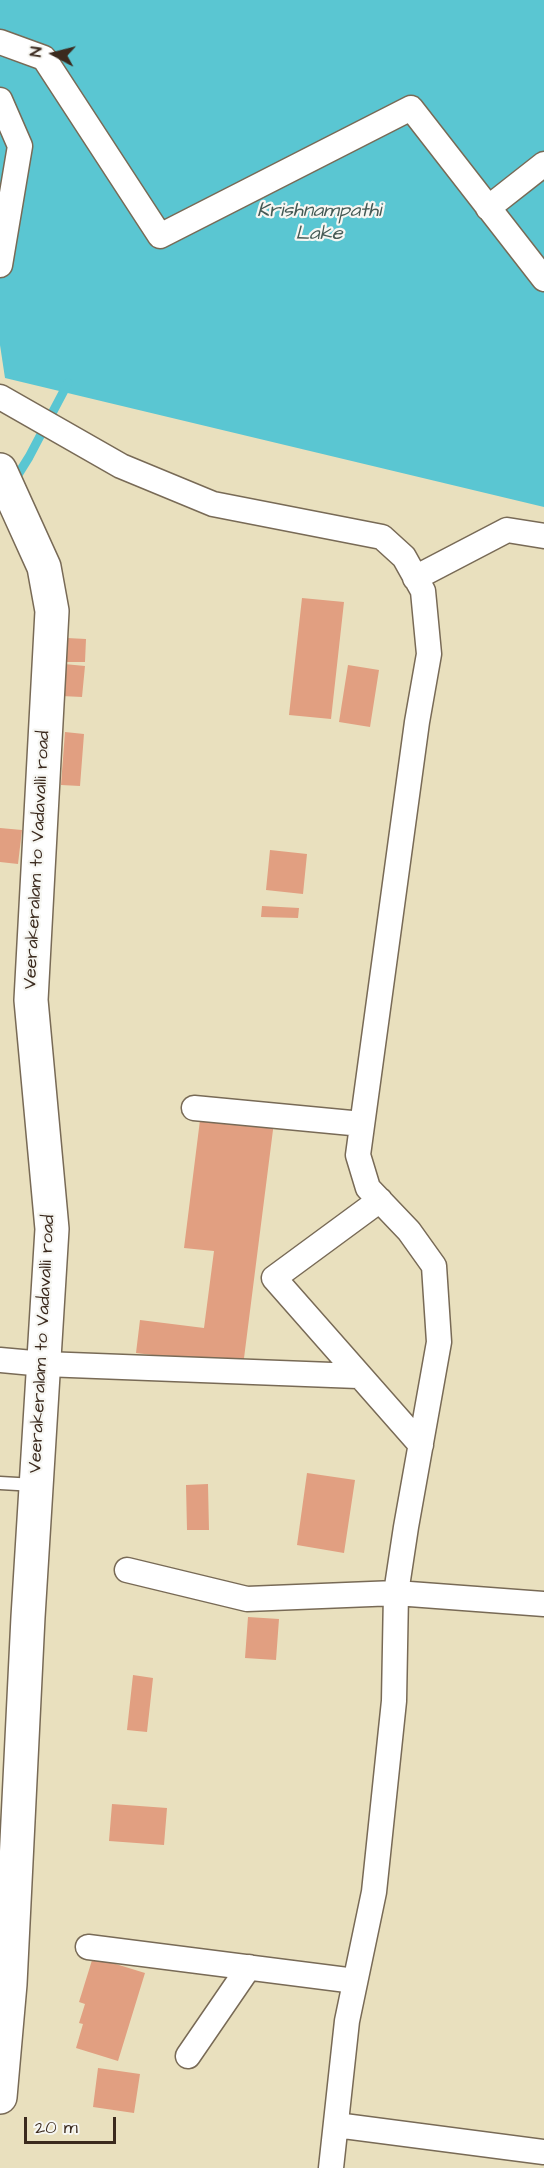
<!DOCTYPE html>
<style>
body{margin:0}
#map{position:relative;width:544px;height:2168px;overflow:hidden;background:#e9e0be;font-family:"Architects Daughter",sans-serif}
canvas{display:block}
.north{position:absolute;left:24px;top:24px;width:60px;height:60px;-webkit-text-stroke:4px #f6f6f2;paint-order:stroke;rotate:277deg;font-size:16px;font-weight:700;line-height:24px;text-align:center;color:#3b2a1e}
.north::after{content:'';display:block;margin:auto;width:21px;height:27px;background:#3b2a1e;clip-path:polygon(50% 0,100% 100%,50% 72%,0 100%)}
.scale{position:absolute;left:24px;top:2117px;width:92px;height:27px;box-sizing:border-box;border:3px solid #3b2a1e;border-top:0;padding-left:8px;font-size:18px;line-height:21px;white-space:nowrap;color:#3b2a1e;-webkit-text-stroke:4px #f6f6f2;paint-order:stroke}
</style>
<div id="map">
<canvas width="544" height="2168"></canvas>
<div class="north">N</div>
<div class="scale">20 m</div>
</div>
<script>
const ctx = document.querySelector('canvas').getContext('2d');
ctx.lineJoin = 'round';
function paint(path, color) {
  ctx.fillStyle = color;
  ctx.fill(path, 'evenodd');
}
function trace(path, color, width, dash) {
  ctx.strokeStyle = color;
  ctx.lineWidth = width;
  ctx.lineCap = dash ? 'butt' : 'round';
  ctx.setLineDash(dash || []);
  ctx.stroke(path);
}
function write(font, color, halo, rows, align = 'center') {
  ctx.font = font + ' "Architects Daughter",sans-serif';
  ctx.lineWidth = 4.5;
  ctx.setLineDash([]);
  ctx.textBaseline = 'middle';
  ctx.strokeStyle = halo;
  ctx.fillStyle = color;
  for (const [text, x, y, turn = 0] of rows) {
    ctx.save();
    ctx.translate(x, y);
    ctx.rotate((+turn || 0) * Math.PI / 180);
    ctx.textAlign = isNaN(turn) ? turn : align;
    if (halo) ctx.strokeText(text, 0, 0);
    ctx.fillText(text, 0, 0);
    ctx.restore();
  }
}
paint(new Path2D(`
 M0 0H544V507L5 378 0 345Z`), '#5ac6d2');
trace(new Path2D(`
 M14 481 29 457 68 383`), '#5ac6d2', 9);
paint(new Path2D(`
 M302 598 344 602 331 719 289 715Z
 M67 638 86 639 85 662H67Z
 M64 664 85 666 82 697 61 696Z
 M348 665 379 670 370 727 339 722Z
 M65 732 84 734 80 786 61 785Z
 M0 828 22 830 18 864 0 862Z
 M270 850 307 854 303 894 266 890Z
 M262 906 299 908 298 918 261 917Z
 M201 1112 274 1122 243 1366 136 1353 140 1320 204 1328 214 1251 184 1248Z
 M307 1473 355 1480 344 1553 297 1545Z
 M208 1484 209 1530H187L186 1485Z
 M248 1617 279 1619 276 1660 245 1658Z
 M133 1675 153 1678 147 1732 127 1730Z
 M112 1804 167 1808 164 1845 109 1841Z
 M93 1957 145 1973 118 2061 76 2048 83 2024 79 2023 85 2004 79 2002Z
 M98 2068 140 2074 134 2113 93 2107Z`), '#e19f81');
const lane = new Path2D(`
 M0 1483 35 1485`);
const street = new Path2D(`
 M0 42 44 58 160 236 411 108 544 279
 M0 100 20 146 0 265
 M488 208 544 164
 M0 397 121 466 213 504 382 537 404 557 423 591 429 654 417 722 358 1155 368 1188 409 1231 434 1266 439 1342 406 1527 396 1593 394 1701 374 1892 347 2021 331 2168
 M415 578 507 530 544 536
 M194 1108 362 1124
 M380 1200 274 1278 421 1445
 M0 1360 44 1364 358 1376
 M127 1570 247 1599 396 1593 544 1604
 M88 1947 355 1981
 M188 2056 249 1967
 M336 2125 544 2152`);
const secondary = new Path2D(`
 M0 470 44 567 52 611 31 1000 52 1229 28 1617 10 1984 0 2097`);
trace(lane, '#786a56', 15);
trace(street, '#786a56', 27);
trace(secondary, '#786a56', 36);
trace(lane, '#fff', 12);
trace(street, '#fff', 24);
trace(secondary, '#fff', 33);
write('18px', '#3b2a1e', '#f6f6f2', [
 ["Veerakeralam to Vadavalli road",38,860,-87],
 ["Veerakeralam to Vadavalli road",43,1344,-87]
]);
write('italic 20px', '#445954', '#f6f6f2', [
 ["Krishnampathi",319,212],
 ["Lake",319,235]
]);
</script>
